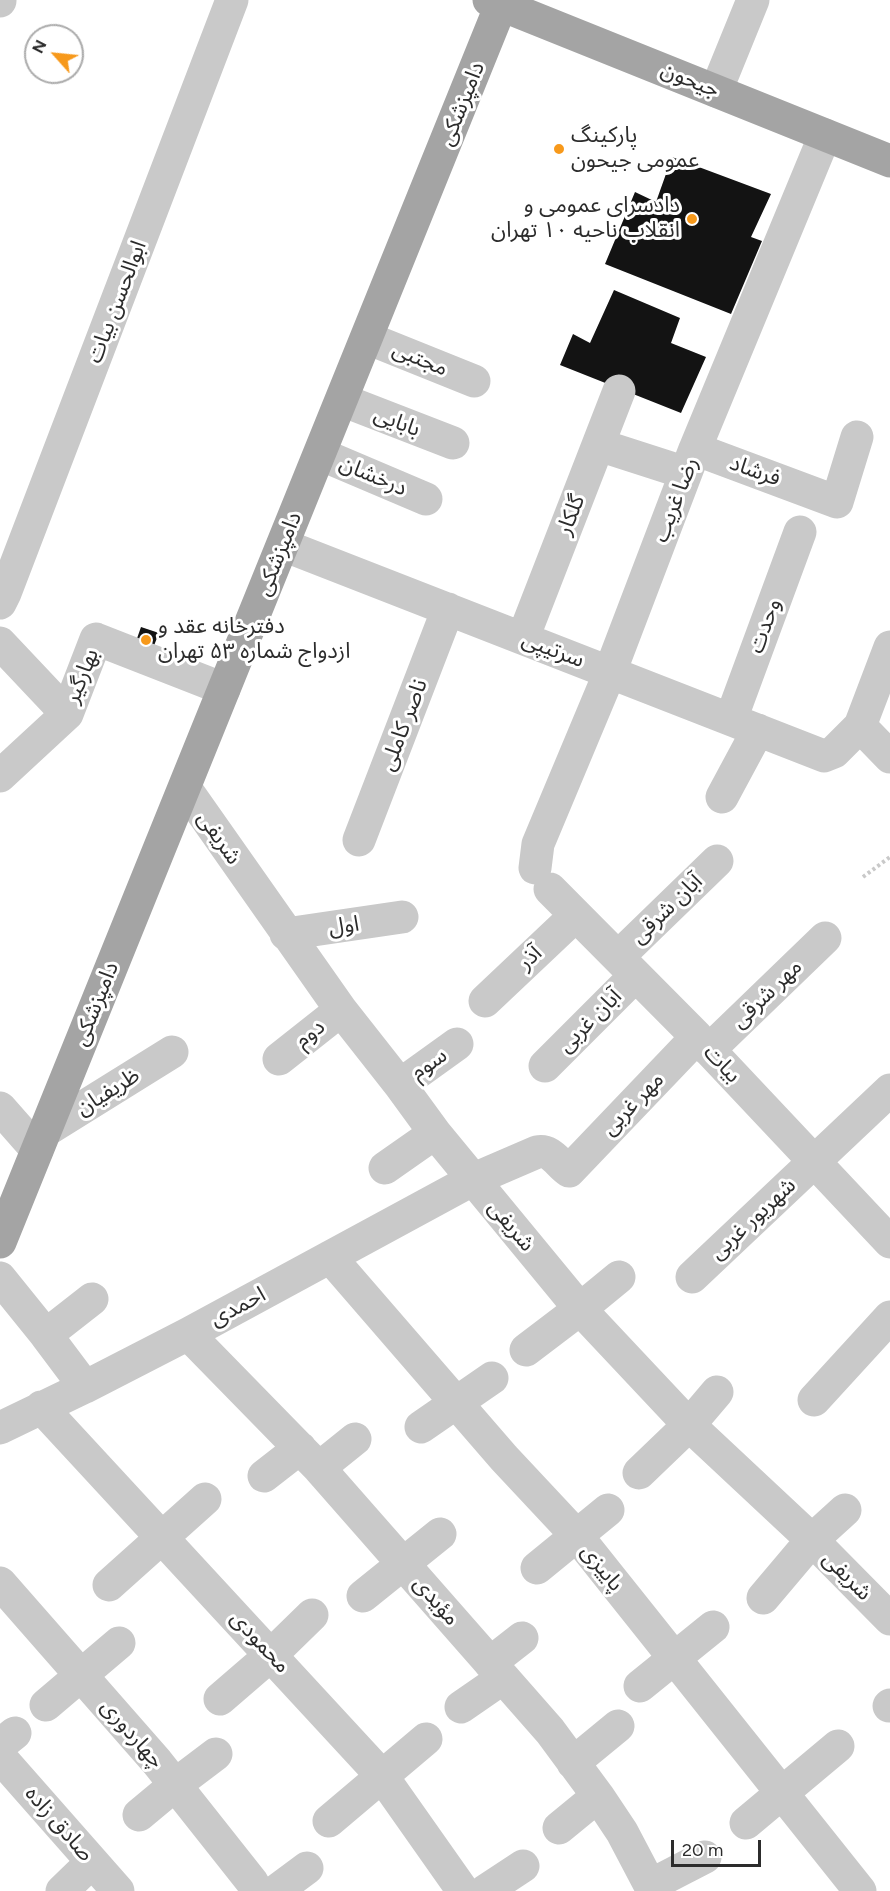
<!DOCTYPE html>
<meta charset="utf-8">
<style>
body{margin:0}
#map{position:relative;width:890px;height:1891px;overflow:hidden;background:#fff;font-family:Figtree,sans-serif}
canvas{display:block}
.north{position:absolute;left:24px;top:24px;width:60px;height:60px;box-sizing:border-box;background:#fff;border:2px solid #ababab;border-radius:50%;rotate:297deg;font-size:16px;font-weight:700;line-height:24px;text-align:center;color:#2c2c2c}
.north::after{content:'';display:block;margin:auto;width:21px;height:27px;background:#f7991b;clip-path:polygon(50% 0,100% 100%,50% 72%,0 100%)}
.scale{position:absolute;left:671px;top:1840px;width:90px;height:27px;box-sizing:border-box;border:3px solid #2c2c2c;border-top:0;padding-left:8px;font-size:18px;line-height:21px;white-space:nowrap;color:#2c2c2c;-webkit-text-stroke:4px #fff;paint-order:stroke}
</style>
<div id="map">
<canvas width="890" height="1891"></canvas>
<div class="north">N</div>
<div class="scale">20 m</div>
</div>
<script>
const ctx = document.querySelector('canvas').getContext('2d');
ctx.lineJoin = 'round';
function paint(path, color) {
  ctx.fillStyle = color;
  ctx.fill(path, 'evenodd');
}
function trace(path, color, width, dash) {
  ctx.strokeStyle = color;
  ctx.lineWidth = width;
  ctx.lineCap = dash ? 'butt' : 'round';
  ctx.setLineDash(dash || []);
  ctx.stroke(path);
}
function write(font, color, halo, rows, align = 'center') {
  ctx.font = font + ' Figtree,"Noto Sans Arabic",sans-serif';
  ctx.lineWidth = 6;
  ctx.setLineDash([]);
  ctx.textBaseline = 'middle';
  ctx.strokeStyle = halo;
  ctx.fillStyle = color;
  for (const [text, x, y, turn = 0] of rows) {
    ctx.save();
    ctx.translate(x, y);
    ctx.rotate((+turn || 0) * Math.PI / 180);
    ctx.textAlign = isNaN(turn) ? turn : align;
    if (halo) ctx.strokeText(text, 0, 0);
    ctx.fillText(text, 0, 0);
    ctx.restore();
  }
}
paint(new Path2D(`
 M672 157 771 194 751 237 762 241 731 314 605 264 635 192 656 202Z
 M614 290 680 318 671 343 706 357 681 413 560 365 573 334 590 343Z
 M141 627 159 633 151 653 134 647Z`), '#131313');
trace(new Path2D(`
 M863 877 890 857`), '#c9c9c9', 4, [3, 3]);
trace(new Path2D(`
 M0 1V0
 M716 91 753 0
 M367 338 474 381
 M342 400 453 443
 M599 445 686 473
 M695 449 837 502 857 437
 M320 454 426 499
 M283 545 824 756 834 752 860 726 890 647
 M0 603 5 593 232 0
 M523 638 619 391
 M0 643 67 714 96 639 224 689
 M731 719 800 532
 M860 726 890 757
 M0 776 67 714
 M185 788 341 1010 400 1085 435 1133 580 1309 689 1425 812 1540 890 1619
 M722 797 758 730
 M359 840 448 609
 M535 868 538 844 610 672 695 449 825 135
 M550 889 697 1037 890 1242
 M286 934 402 917
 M618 957 717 861
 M485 1001 576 915
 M709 1050 825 938
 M279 1059 341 1010
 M545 1066 635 976
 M400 1085 457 1044
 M0 1108 37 1150
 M45 1131 172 1052
 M385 1168 435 1133
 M330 1257 504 1458 577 1536 860 1891
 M692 1277 890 1090
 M0 1278 46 1335 85 1387
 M188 1334 319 1468 550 1731 598 1796 622 1832 653 1891
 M46 1335 92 1299
 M526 1350 580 1309 619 1277
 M814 1400 890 1317
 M41 1407 382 1776 463 1891
 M421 1427 492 1378
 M0 1428 85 1387 188 1334 472 1180 537 1152C552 1149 558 1164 569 1171L697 1037
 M319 1468 355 1439
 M639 1473 689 1425 717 1392
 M264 1476 300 1448
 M537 1568 608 1510
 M0 1583 157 1762 252 1882 257 1891
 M109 1585 205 1499
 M363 1596 440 1534
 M763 1598 812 1540 845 1510
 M490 1663 522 1638
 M640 1686 713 1627
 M220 1699 271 1655 312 1615
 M46 1705 119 1643
 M889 1706 890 1705
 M461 1707 503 1678
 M0 1745 15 1733
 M0 1757 118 1891
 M573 1763 618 1726
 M139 1815 175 1785 216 1754
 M329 1821 426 1739
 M746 1823 838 1746
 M559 1828 598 1796
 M651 1885 705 1857
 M62 1891 92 1862
 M276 1891 307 1868
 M485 1891 523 1866`), '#c9c9c9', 33);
trace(new Path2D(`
 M489 0 890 161
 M0 1242 503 0`), '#a4a4a4', 33);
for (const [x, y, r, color] of [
 [559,149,6,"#f7991b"],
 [692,219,6,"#f7991b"],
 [146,640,6,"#f7991b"]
]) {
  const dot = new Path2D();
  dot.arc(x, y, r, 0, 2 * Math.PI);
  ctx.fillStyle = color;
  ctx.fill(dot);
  trace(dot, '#fff', 2);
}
write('22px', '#2c2c2c', '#fff', [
 ["جیحون",690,80,22],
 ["دامپزشکی",462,104,-68],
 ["ابوالحسن بیات",117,302,-69],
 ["مجتبی",420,359,22],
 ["بابایی",397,422,21],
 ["فرشاد",755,471,20],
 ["درخشان",373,476,23],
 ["رضا غریب",676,500,-69],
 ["گلکار",571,515,-68],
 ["دامپزشکی",279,554,-68],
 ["وحدت",765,626,-70],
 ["سرتیپی",553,650,21],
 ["بهارگیر",82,676,-68],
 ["ناصر کاملی",404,725,-69],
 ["شریفی",219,838,55],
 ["آبان شرقی",667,909,-44],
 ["اول",344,926,-8],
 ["آذر",530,958,-43],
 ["مهر شرقی",767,994,-44],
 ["دامپزشکی",96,1004,-68],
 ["آبان غربی",590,1021,-45],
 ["دوم",310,1034,-39],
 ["سوم",429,1064,-35],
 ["بیات",722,1064,47],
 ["ظریفیان",108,1092,-32],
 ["مهر غربی",633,1104,-46],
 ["شهریور غربی",753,1219,-43],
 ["شریفی",511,1226,50],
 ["احمدی",238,1307,-28],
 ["پاییزی",602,1568,51],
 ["شریفی",847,1576,45],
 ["مؤیدی",436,1601,49],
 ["محمودی",260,1642,47],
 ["چهاردوری",132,1734,49],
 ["صادق زاده",59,1824,49]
]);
write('22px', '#2c2c2c', '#fff', [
 ["پارکینگ",571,136],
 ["عمومی جیحون",571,161],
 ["دادسرای عمومی و",680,206,"right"],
 ["انقلاب ناحیه ۱۰ تهران",680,231,"right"],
 ["دفترخانه عقد و",158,627],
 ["ازدواج شماره ۵۳ تهران",158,652]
], 'left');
</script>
